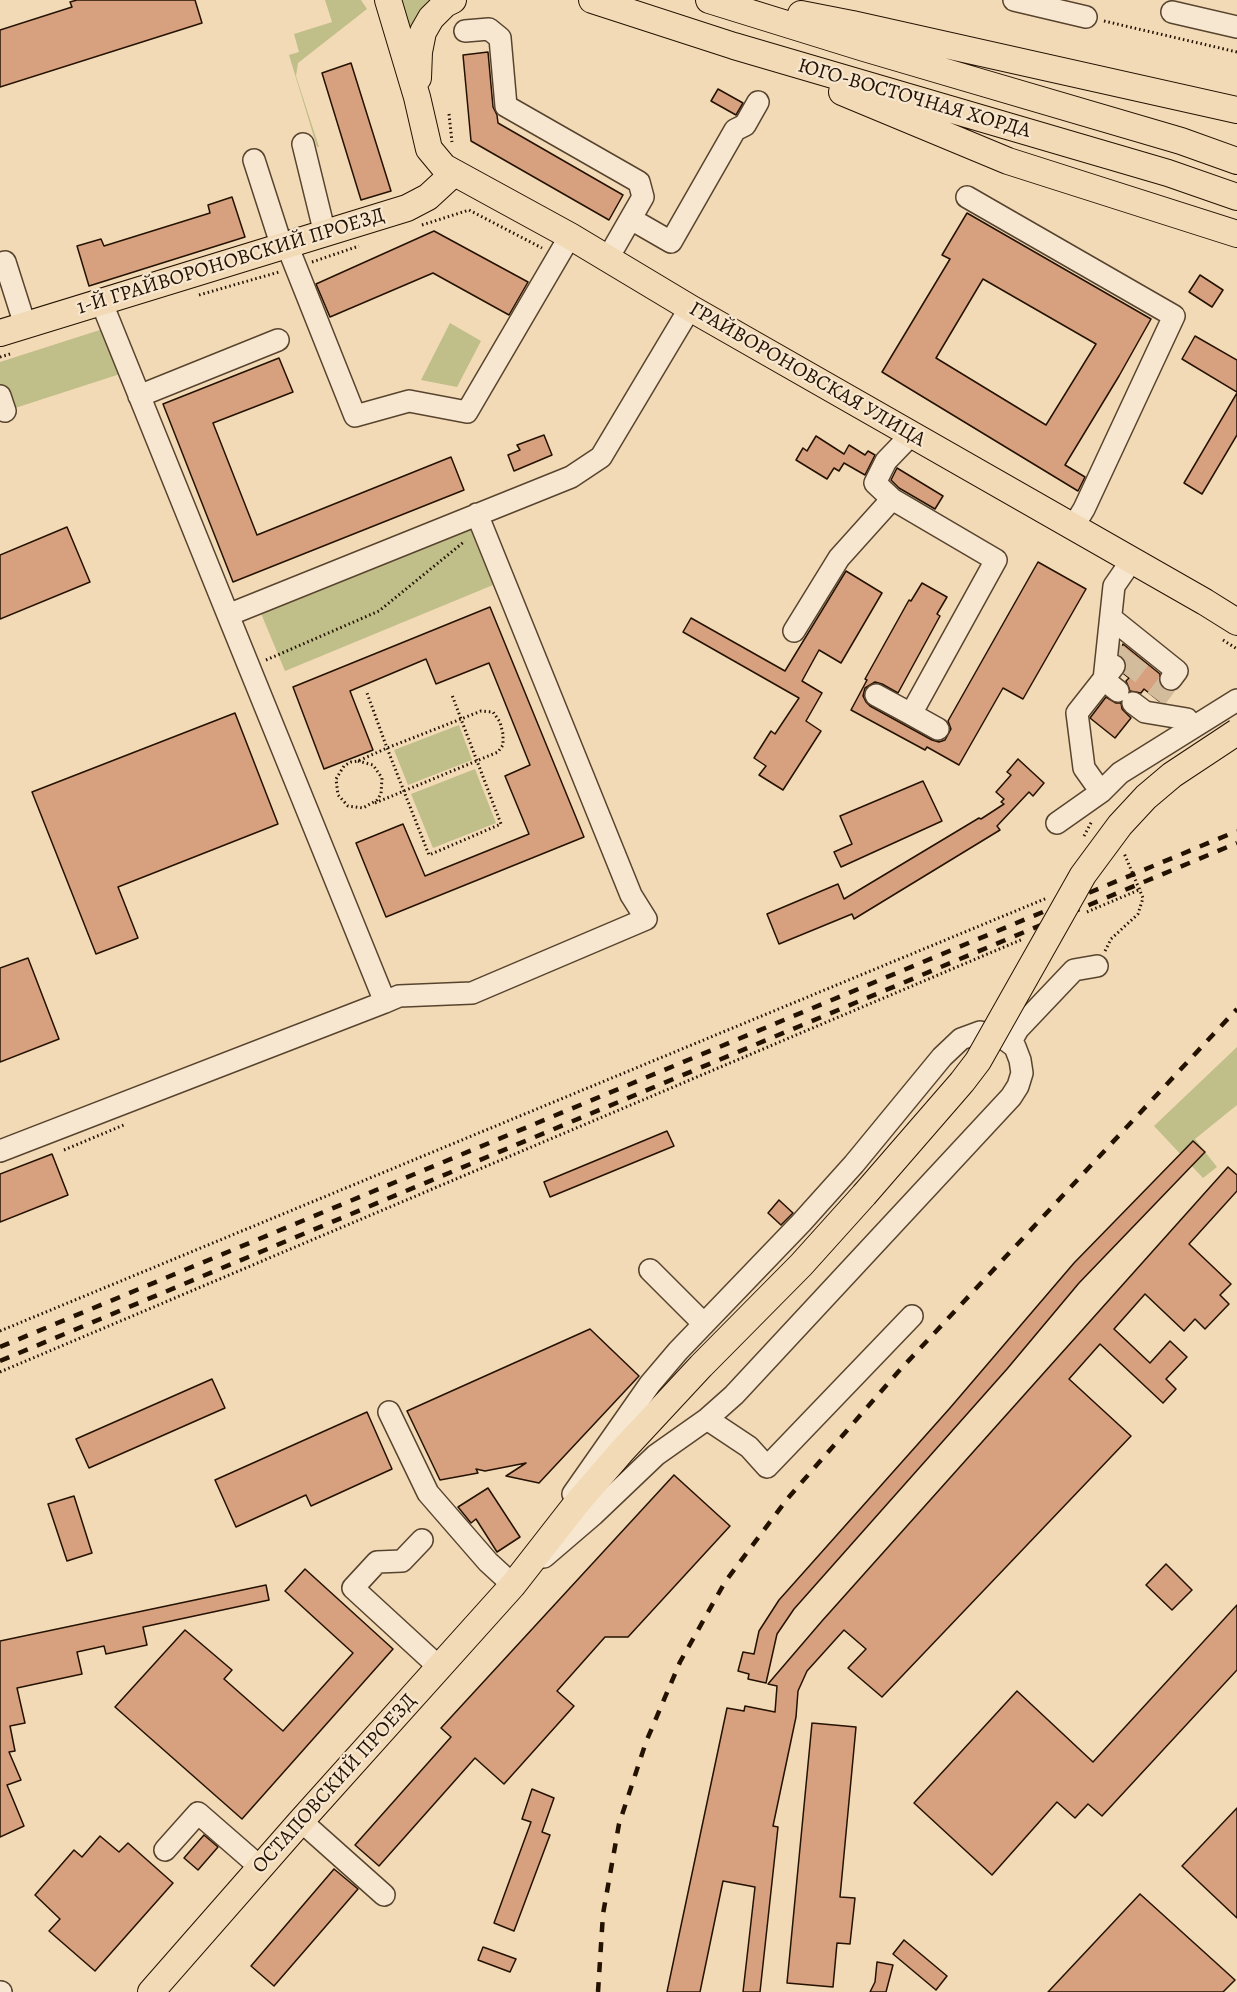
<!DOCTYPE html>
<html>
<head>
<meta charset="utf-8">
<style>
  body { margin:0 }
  canvas { display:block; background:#f2dab6 }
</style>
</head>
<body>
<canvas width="1237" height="1992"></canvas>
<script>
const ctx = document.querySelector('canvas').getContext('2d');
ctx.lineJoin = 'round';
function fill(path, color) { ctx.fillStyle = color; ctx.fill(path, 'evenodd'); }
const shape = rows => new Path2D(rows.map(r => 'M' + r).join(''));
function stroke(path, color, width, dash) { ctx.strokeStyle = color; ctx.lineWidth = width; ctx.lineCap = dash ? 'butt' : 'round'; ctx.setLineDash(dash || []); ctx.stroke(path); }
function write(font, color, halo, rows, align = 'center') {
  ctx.font = font + ' Alegreya,serif'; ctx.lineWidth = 4.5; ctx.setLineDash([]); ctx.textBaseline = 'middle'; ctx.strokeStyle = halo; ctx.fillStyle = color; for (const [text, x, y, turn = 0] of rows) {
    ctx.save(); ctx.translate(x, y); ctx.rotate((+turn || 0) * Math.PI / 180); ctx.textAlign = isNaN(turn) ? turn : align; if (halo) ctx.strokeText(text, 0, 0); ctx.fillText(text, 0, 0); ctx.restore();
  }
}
fill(shape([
  [325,0,361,0,367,9,298,63,296,76,319,147,317,147,289,55,299,52,294,34,332,22],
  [396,0,438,0,411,37],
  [450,323,481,341,457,387,421,380],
  [106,328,120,374,9,410,0,383,0,362],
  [469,525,493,585,285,671,260,611],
  [459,725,472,760,408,785,394,750],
  [475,769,496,823,433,848,411,794],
  [1237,1047,1237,1105,1195,1139,1217,1167,1203,1178,1154,1126]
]), '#c0be89');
const building = shape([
  [77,0,195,0,202,23,0,87,0,30,72,7,70,2,77,0],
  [488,52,493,107,497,115,498,123,623,195,609,220,471,141,463,55,488,52],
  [351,63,391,191,361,200,322,73,351,63],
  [718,89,743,103,736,115,711,101,718,89],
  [232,197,245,237,89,286,77,246,101,239,104,246,210,213,208,205,232,197],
  [967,213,1151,319,1119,376,1065,465,1085,477,1078,491,882,372,950,259,942,255,967,213],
  [983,279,1096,344,1046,425,936,358,983,279],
  [434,231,528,282,509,315,433,273,330,317,316,284,434,231],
  [1200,275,1223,290,1212,307,1189,292,1200,275],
  [1195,336,1237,360,1237,392,1182,359,1195,336],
  [279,358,293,392,213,423,257,535,451,457,464,490,233,582,163,404,279,358],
  [1237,393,1237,435,1202,494,1184,483,1237,393],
  [544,435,552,455,514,471,508,455,520,450,517,445,544,435],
  [816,436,844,454,849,445,865,455,868,451,875,455,865,475,844,463,839,471,834,468,827,479,796,460,803,448,807,451,816,436],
  [897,468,943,496,935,509,899,488,891,480,897,468],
  [67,527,90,582,0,619,0,555,67,527],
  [1038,562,1086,589,1023,699,1003,688,959,765,927,747,925,750,851,710,867,680,865,679,909,600,911,601,922,583,947,597,937,614,940,616,898,693,882,684,875,682,865,688,863,696,866,702,870,706,932,740,939,742,945,740,951,729,948,721,1038,562],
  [846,571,882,593,841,663,819,650,802,681,822,693,806,721,821,731,783,790,759,775,766,766,754,758,771,731,775,734,799,698,683,632,691,618,785,671,846,571],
  [490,607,584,837,386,917,356,843,403,824,425,876,529,834,505,776,530,765,489,663,436,684,426,659,350,691,373,750,324,769,293,687,490,607],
  [1123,644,1160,674,1160,685,1164,689,1172,691,1163,702,1159,701,1144,689,1141,693,1130,691,1126,681,1129,678,1124,674,1126,668,1126,662,1119,655,1123,644],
  [1106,697,1116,703,1121,703,1122,709,1131,718,1115,738,1090,718,1106,697],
  [235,713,278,824,118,887,138,938,96,954,32,792,235,713],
  [1018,759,1044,783,1033,796,1029,792,997,826,1000,830,854,919,852,914,779,944,767,914,838,884,844,899,979,818,981,819,1004,804,1001,802,1004,799,996,792,1011,775,1007,772,1018,759],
  [923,781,942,821,841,867,834,852,852,844,840,816,923,781],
  [28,958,59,1039,0,1062,0,968,28,958],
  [667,1131,674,1146,550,1197,544,1182,667,1131],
  [1193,1141,1205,1152,1079,1283,1007,1369,794,1609,777,1634,766,1683,748,1679,749,1674,738,1671,743,1652,754,1654,759,1631,779,1600,950,1408,1074,1263,1193,1141],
  [52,1154,68,1195,0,1222,0,1174,52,1154],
  [1228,1167,1237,1175,1237,1191,1189,1244,1231,1284,1220,1295,1229,1304,1205,1329,1195,1319,1184,1331,1145,1294,1114,1329,1150,1363,1170,1341,1187,1357,1166,1379,1176,1389,1163,1403,1100,1344,1069,1379,1131,1436,882,1697,848,1668,866,1649,844,1630,807,1671,798,1691,796,1717,773,1826,778,1827,760,1992,743,1992,755,1887,723,1881,700,1992,667,1992,727,1708,744,1711,745,1706,775,1712,777,1686,768,1684,822,1621,1228,1167],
  [779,1200,793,1213,781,1225,768,1213,779,1200],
  [590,1329,639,1376,539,1483,506,1476,526,1463,485,1471,476,1469,478,1473,440,1480,407,1411,590,1329],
  [212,1379,225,1408,89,1468,76,1439,212,1379],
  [367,1412,392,1469,311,1506,306,1495,236,1527,215,1480,367,1412],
  [674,1475,730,1526,628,1637,605,1637,557,1691,574,1706,504,1784,475,1758,379,1866,355,1845,451,1737,441,1728,674,1475],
  [488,1488,520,1537,497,1552,476,1519,471,1523,458,1507,488,1488],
  [74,1496,92,1553,67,1561,48,1504,74,1496],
  [1166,1564,1192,1590,1172,1610,1146,1585,1166,1564],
  [305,1569,393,1649,242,1819,115,1707,185,1630,232,1670,224,1679,283,1731,353,1653,285,1591,305,1569],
  [266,1585,269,1600,143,1627,147,1645,106,1654,104,1646,77,1652,82,1674,17,1688,25,1723,10,1726,15,1751,9,1752,21,1780,7,1785,24,1826,0,1837,0,1641,266,1585],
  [1237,1605,1237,1670,1102,1816,1088,1804,1075,1818,1057,1802,992,1875,914,1803,1017,1691,1093,1762,1237,1605],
  [812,1723,856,1727,840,1897,855,1898,850,1944,837,1943,833,1987,787,1983,812,1723],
  [532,1789,554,1798,542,1832,550,1835,514,1931,494,1923,531,1822,522,1819,532,1789],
  [1237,1808,1237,1918,1182,1866,1237,1808],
  [204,1835,218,1847,198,1870,184,1858,204,1835],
  [100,1836,119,1852,128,1843,173,1883,95,1971,49,1931,60,1919,35,1895,74,1850,82,1857,100,1836],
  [334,1869,358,1889,274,1986,251,1966,334,1869],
  [1140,1894,1235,1980,1223,1992,1048,1992,1140,1894],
  [904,1940,947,1976,936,1990,893,1954,904,1940],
  [483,1947,516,1959,510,1972,478,1960,483,1947],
  [877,1962,893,1965,886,1992,870,1992,875,1982,877,1962]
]);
fill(building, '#d7a07f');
stroke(building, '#241200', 1.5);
stroke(shape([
  [1114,666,1130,646],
  [1127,676,1142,656],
  [1156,699,1171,679]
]), '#d3bc9b', 21, [21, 10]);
const minor = shape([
  [1014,0,1086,17],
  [1172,12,1237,27],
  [465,31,489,29,500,38,506,106,639,182,643,197,608,258],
  [303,144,325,234],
  [254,160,282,247],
  [967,197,1174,316,1084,509,1073,527],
  [631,219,671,242,735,130,745,125,758,102],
  [287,245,355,416,409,401,467,412,570,236],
  [5,262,25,325],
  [101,301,228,615,571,477,601,457,690,308],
  [0,396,5,411],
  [139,396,278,340],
  [1111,618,1177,671,1171,679],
  [794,631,839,558,892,499],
  [1118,691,1104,680,1114,586,1132,560],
  [876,695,911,714,996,560,892,499,875,483,886,461,911,435],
  [1133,703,1145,712,1187,719,1192,727],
  [911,714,938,729],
  [1101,792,1084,768,1077,713,1114,666],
  [1057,823,1101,792,1120,773,1237,700],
  [385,1002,399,996,472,993,646,919,631,895,477,514],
  [1010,1043,1018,1029,1074,970,1097,966],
  [0,1151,385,1002,228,615],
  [650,1270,704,1324],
  [389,1412,428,1493,488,1562,513,1585],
  [707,1419,749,1447,767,1467,912,1316],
  [422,1540,402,1561,377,1562,353,1588,439,1667],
  [544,1557,593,1515,656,1455,707,1419,734,1395,1011,1097,1018,1086,1022,1073,1020,1060,1015,1047,999,1035,980,1032,961,1039,942,1057,854,1164,801,1223,678,1351,650,1384,573,1494],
  [301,1821,384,1895],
  [165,1850,198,1813,260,1867],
  [0,1992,1,1992]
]);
const major = shape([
  [388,0,417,97,429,149,444,167,570,236,690,308,1205,602,1237,622],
  [592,0,734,46,1168,173,1237,197],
  [709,0,864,48,1181,141,1237,161],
  [801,14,852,24,1237,110],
  [418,78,419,52,423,32,431,18,445,4,453,0],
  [842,92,1008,161,1237,234],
  [0,333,407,208,428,197,454,173],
  [151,1992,301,1821,513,1585,577,1503,621,1452,701,1366,801,1265,864,1195]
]);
stroke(minor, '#58442e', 24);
stroke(major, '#241200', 28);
stroke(shape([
  [1104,21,1237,52],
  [449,114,452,142],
  [422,225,469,210,542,248],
  [312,262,359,246],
  [199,295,279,272],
  [0,357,10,354],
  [1223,640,1237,649],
  [266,660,379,611,465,541],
  [358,761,373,765,382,778,381,794,377,800,363,808,348,806,338,795,336,779,344,766,351,762,358,761,387,748,461,719,501,824,429,855,387,748,367,693],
  [375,803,498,752,503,745,503,734,500,722,493,712,481,711,461,719,452,695],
  [1084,836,1092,821],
  [1087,912,1141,889],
  [1105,951,1111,939,1138,914,1143,898,1124,853],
  [64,1150,126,1124],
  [0,1331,1047,898],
  [0,1372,1023,939]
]), '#241200', 3, [1.5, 3]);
stroke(minor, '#f7e7d0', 21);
stroke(major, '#f2dab6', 26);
stroke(shape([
  [0,1347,1237,831],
  [0,1361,1237,843],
  [598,1992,603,1914,619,1824,646,1742,680,1662,725,1582,788,1498,898,1372,1237,1009]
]), '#241200', 4.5, [10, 10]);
const majorBridge = shape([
  [864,1195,962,1082,978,1061,1083,875,1120,825,1146,797,1172,775,1237,732]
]);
stroke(majorBridge, '#241200', 28, []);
stroke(majorBridge, '#f2dab6', 26);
write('21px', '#241200', '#f7e7d0', [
  ["ЮГО-ВОСТОЧНАЯ ХОРДА",914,99,16],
  ["1-Й ГРАЙВОРОНОВСКИЙ ПРОЕЗД",231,262,-17],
  ["ГРАЙВОРОНОВСКАЯ УЛИЦА",807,375,30],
  ["ОСТАПОВСКИЙ ПРОЕЗД",335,1784,-48]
]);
</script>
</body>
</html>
